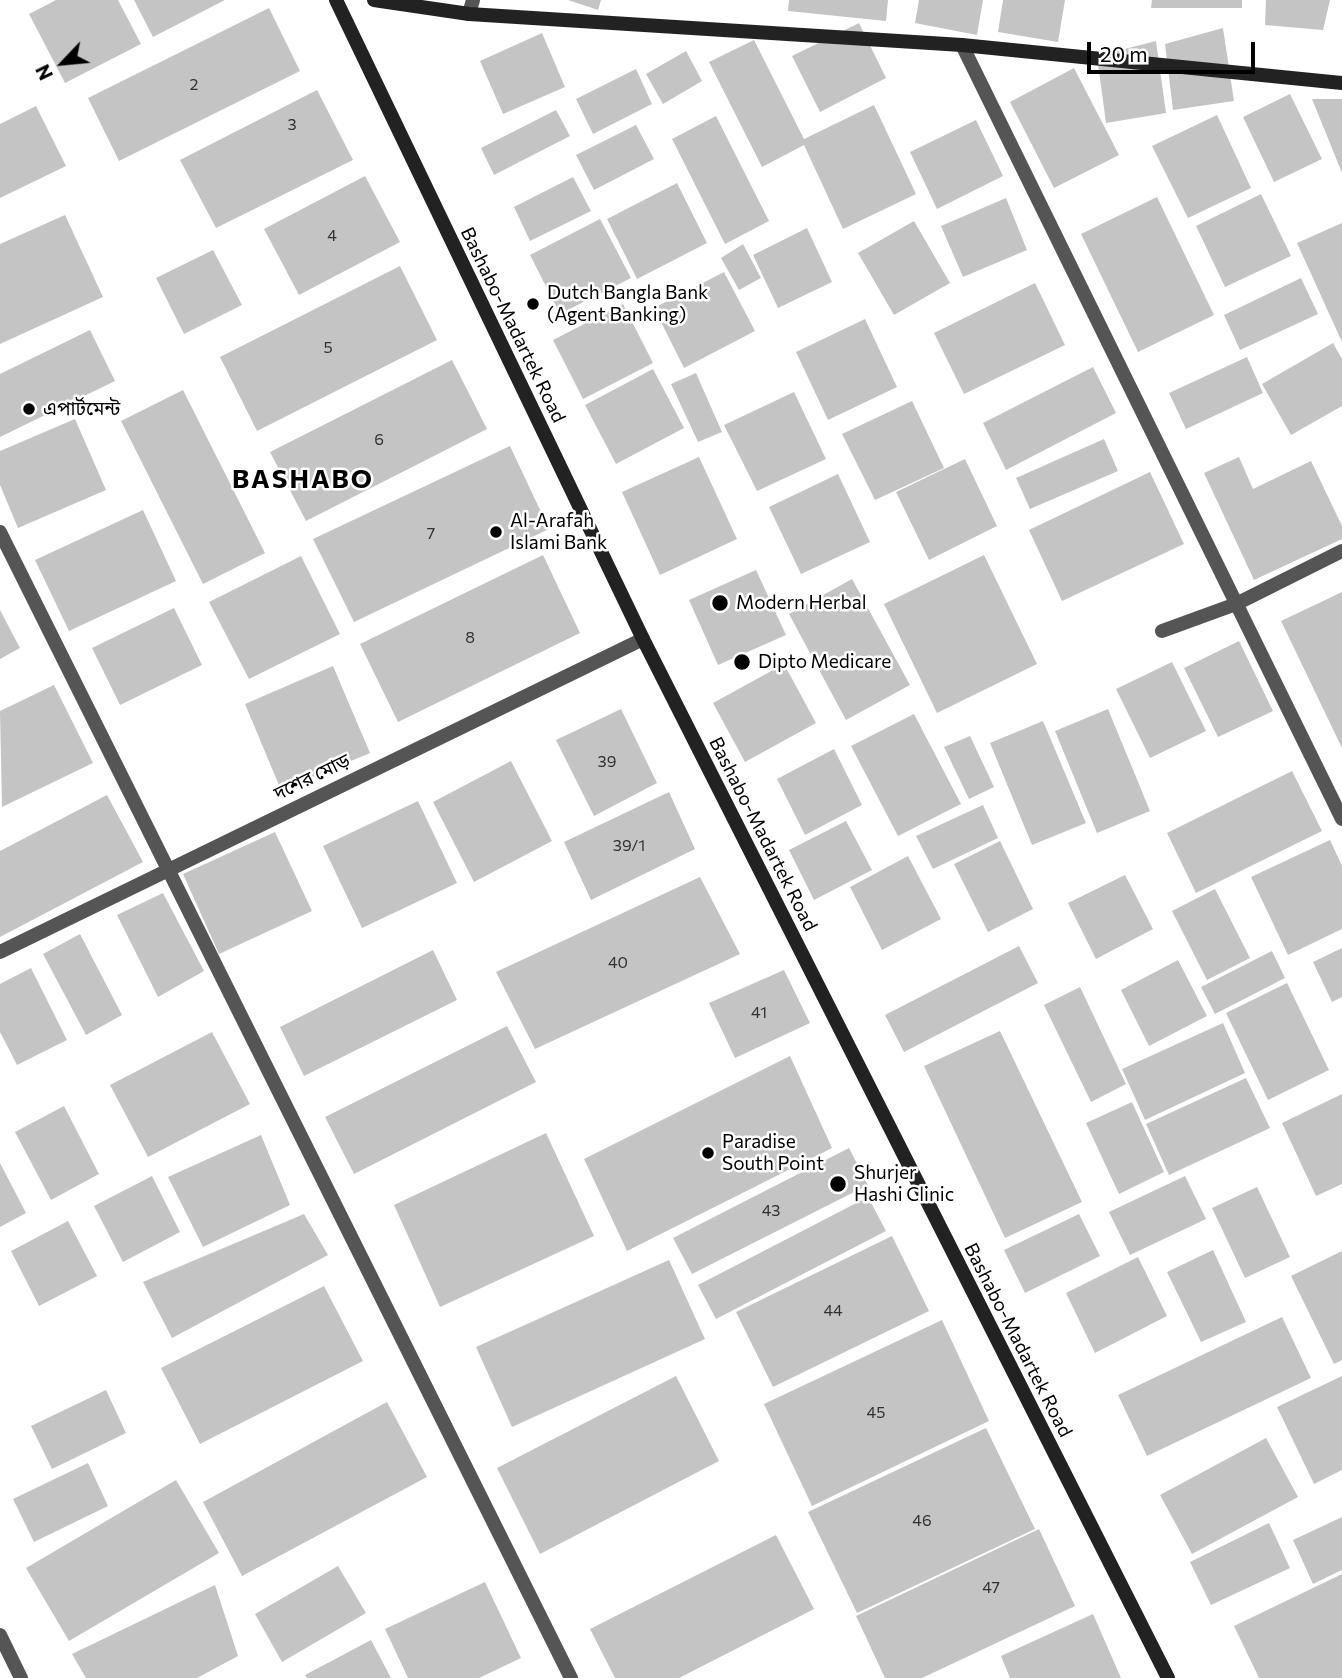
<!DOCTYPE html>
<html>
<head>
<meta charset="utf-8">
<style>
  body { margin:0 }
  #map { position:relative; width:1342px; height:1678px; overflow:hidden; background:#fff; font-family:Commissioner,sans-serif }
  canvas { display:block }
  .north { position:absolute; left:28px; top:28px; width:70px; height:70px; -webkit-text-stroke:5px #fff; paint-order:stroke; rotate:244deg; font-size:19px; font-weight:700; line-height:28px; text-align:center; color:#000 }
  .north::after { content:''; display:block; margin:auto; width:24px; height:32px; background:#000; clip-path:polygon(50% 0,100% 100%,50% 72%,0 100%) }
  .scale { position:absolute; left:1087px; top:42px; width:168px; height:32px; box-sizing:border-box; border:4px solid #000; border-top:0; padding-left:9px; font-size:21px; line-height:24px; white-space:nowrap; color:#000; -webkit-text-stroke:5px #fff; paint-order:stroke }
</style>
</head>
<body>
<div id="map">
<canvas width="1342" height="1678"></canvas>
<div class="north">N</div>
<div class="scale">20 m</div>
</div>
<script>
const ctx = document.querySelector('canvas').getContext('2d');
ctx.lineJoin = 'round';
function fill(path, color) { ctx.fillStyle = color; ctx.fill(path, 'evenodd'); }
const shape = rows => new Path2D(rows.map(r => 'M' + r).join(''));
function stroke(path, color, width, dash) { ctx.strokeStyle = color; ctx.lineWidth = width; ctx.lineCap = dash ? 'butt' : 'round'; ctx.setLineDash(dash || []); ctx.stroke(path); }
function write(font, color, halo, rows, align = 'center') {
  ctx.font = font + ' Commissioner,"Noto Sans Bengali",sans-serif'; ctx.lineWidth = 5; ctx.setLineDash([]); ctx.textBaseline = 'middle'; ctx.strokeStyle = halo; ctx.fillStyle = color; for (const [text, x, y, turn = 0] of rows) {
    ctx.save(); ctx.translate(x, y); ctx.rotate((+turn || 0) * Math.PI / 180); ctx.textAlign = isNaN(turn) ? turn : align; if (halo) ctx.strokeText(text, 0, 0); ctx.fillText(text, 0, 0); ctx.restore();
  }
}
fill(shape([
  [56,0,118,0,141,44,65,83,29,14],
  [134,0,225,0,153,37],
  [568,0,601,0,598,10],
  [789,0,888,0,886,21,788,11],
  [919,0,983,0,977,35,915,23],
  [1003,0,1065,0,1058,42,998,32],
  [1152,0,1242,0,1242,8,1151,8],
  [1266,0,1330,0,1323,30,1265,25],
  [269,8,300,71,119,161,88,98],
  [859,23,886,78,820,112,792,56],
  [1223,28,1234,101,1173,110,1165,44],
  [542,33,565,87,503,114,480,61],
  [754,40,804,139,874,105,916,194,843,229,804,145,762,167,709,62],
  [1156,41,1166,113,1106,123,1097,56],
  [686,51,702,81,663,104,646,74],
  [1074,68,1119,155,1054,188,1010,102],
  [636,69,652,104,593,134,576,99],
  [317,90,353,160,216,228,180,160],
  [1290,94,1322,159,1274,182,1243,117],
  [1312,99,1342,99,1342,173],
  [36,106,66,166,0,198,0,124],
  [556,110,570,136,494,175,481,148],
  [1217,115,1251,188,1188,218,1152,146],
  [716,116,769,221,725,244,672,139],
  [976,120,1003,176,937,209,910,152],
  [636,125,654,159,594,190,576,155],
  [365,176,400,242,299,295,264,229],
  [573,177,591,211,530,241,514,207],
  [677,183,707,243,637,279,607,219],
  [1261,194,1291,256,1225,287,1196,226],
  [1157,197,1214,315,1138,352,1081,234],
  [1006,198,1027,250,963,277,941,226],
  [65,215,103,297,0,344,0,244],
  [600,219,631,278,560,314,530,255],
  [914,221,950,283,894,315,858,253],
  [1342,223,1342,342,1297,243],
  [807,228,832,282,778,308,753,255],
  [743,244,761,278,739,290,721,258],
  [213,250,242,305,184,334,156,278],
  [400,266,437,340,257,431,220,357],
  [724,272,755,331,684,368,654,308],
  [1301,278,1318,314,1240,350,1224,315],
  [1035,283,1065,345,964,394,934,333],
  [623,304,653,363,583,399,553,340],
  [865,319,897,387,828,420,796,352],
  [90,330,115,381,0,437,0,374],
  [1333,343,1342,359,1342,406,1291,435,1262,384],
  [1247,357,1263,393,1186,429,1169,393],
  [452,360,487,429,306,521,270,452],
  [1093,367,1116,413,1006,470,983,423],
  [653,369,684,428,616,464,585,405],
  [696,373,722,432,698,442,671,384],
  [183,390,265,553,203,584,121,421],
  [794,392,826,459,757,491,724,425],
  [912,401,944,468,875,500,842,434],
  [75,419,106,490,18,528,0,485,0,451],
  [1104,439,1118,471,1030,509,1016,478],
  [510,446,549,529,354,622,313,539],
  [699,457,737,539,660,575,622,492],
  [1239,457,1253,489,1311,461,1342,526,1342,539,1254,580,1204,473],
  [965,459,997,526,929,560,896,492],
  [1150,472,1184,544,1062,601,1029,530],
  [838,474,870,542,801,574,769,507],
  [143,510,176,581,69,631,35,560],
  [543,555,580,633,398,722,360,644],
  [984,555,1037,664,937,713,884,604],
  [301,556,340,634,249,679,209,602],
  [756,570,786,635,718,665,689,600],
  [852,579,910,685,846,720,789,614],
  [1342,592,1342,748,1281,621],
  [174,608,202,665,120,705,92,648],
  [0,610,20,648,0,659],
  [1239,641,1273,711,1218,737,1184,668],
  [1172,662,1206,731,1150,758,1116,689],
  [784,664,816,723,745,762,713,703],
  [333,666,370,753,281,790,245,704],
  [54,685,93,763,2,807,0,711],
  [621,709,657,783,594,816,556,740],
  [1108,709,1150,811,1097,833,1055,731],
  [914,714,961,804,898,836,851,746],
  [1043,721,1086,823,1032,845,990,743],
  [970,736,994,787,969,799,944,747],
  [834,749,862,805,805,835,777,779],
  [511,761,552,841,474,882,433,802],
  [1292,771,1322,831,1196,893,1167,833],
  [669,792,695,849,591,900,564,842],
  [107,795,143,862,0,937,0,851],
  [418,801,457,883,362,928,323,846],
  [983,805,998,838,933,869,916,836],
  [846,821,872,870,814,900,789,850],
  [275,832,312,911,219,954,183,874],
  [1330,840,1342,866,1342,929,1288,955,1251,877],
  [1000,841,1033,909,988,932,954,864],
  [908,856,941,919,882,950,850,887],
  [1125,875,1153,929,1096,959,1068,903],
  [700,877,740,954,535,1049,496,972],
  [1215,889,1250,958,1207,980,1172,911],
  [163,893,204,971,158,997,117,915],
  [80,934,122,1015,86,1035,43,954],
  [1019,946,1038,983,904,1052,885,1015],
  [1342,948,1342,997,1332,1002,1313,962],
  [433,950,457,1000,304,1076,280,1027],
  [1272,951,1285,978,1215,1014,1201,987],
  [1178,960,1207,1016,1149,1046,1121,990],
  [31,968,67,1040,17,1065,0,1032,0,984],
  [784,970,810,1023,735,1058,709,1003],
  [1287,983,1329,1070,1268,1100,1226,1013],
  [1080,987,1126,1084,1091,1102,1044,1005],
  [1223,1023,1245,1073,1145,1120,1122,1069],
  [507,1026,536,1082,354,1174,325,1117],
  [1000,1031,1082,1202,1005,1238,924,1066],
  [212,1032,250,1104,148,1157,110,1085],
  [790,1056,832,1148,627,1251,584,1159],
  [1246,1078,1270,1128,1169,1175,1146,1124],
  [1342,1094,1342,1184,1316,1196,1282,1123],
  [1132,1102,1164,1172,1119,1194,1086,1123],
  [64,1106,99,1174,51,1200,15,1132],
  [546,1133,594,1236,440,1307,394,1205],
  [261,1135,290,1205,203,1247,168,1177],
  [849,1148,868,1185,692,1274,673,1238],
  [0,1163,26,1213,0,1227],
  [152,1176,180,1232,123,1262,94,1206],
  [1185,1176,1206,1219,1130,1255,1109,1212],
  [1257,1187,1290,1257,1245,1278,1212,1208],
  [868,1197,886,1231,716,1319,698,1285],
  [304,1214,328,1255,172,1338,143,1282],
  [1079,1214,1100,1256,1025,1293,1004,1250],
  [68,1221,97,1276,39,1306,11,1251],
  [892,1236,929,1311,773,1387,736,1312],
  [1213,1250,1246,1322,1201,1342,1167,1272],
  [1342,1251,1342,1360,1334,1364,1291,1276],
  [1138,1257,1167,1316,1095,1353,1066,1293],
  [669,1260,705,1339,512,1427,476,1347],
  [324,1286,363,1361,200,1444,161,1368],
  [1282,1317,1311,1378,1147,1456,1118,1395],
  [942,1320,989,1421,812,1506,764,1404],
  [676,1376,719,1461,540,1554,497,1468],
  [1342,1376,1342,1470,1314,1484,1277,1407],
  [106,1390,126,1433,52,1469,31,1426],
  [387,1402,427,1477,242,1576,203,1502],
  [986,1428,1035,1529,857,1613,808,1512],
  [1266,1438,1298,1497,1192,1554,1160,1495],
  [88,1463,108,1506,34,1542,13,1499],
  [176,1480,219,1553,69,1641,26,1568],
  [1342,1517,1342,1570,1313,1584,1293,1540],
  [1269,1523,1290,1568,1211,1605,1190,1562],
  [1039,1529,1075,1606,922,1678,885,1678,856,1616],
  [776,1535,814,1609,679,1678,615,1678,590,1629],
  [338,1566,366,1613,282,1662,255,1614],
  [1342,1574,1342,1678,1259,1678,1234,1626],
  [485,1582,521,1658,479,1678,408,1678,385,1629],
  [215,1585,238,1656,197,1678,86,1678,72,1654],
  [1093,1614,1121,1678,1010,1678,1001,1656],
  [371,1640,391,1678,307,1678,305,1675]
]), '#c4c4c4');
stroke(shape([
  [469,14,473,0],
  [962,45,1342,819],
  [0,532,571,1678],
  [1162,631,1236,604,1342,551],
  [0,952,643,639],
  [0,1635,21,1678]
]), '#555', 14);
stroke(shape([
  [336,0,643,639,1168,1678],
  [374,0,469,14,962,45,1342,83]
]), '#222', 14);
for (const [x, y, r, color] of [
  [533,304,7,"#000"],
  [29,409,7,"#000"],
  [496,532,7,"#000"],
  [720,603,9,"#000"],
  [742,662,9,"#000"],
  [708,1153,7,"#000"],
  [838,1184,9,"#000"]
]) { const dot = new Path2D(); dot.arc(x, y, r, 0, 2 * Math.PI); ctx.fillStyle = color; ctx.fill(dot); stroke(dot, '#fff', 2.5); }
write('16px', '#313131', null, [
  ["2",194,85],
  ["3",292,125],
  ["4",332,236],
  ["5",328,348],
  ["6",379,440],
  ["7",431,534],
  ["8",470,638],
  ["39",607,762],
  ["39/1",629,846],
  ["40",618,963],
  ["41",759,1013],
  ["43",771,1211],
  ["44",833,1311],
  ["45",876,1413],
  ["46",922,1521],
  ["47",991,1588]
]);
write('19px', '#000', '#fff', [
  ["Dutch Bangla Bank",547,293],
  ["(Agent Banking)",547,315],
  ["এপার্টমেন্ট",43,409],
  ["Al-Arafah",510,521],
  ["Islami Bank",510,543],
  ["Modern Herbal",736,603],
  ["Dipto Medicare",758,662],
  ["Paradise",722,1142],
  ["South Point",722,1164],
  ["Shurjer",854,1173],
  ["Hashi Clinic",854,1195]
], 'left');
write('19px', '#000', '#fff', [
  ["Bashabo-Madartek Road",513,325,64],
  ["দশের মোড়",312,777,-26],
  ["Bashabo-Madartek Road",763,834,63],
  ["Bashabo-Madartek Road",1018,1340,63]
]);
ctx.letterSpacing = '2px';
write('bold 26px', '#000', '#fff', [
  ["BASHABO",303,479]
]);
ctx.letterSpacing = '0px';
</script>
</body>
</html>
